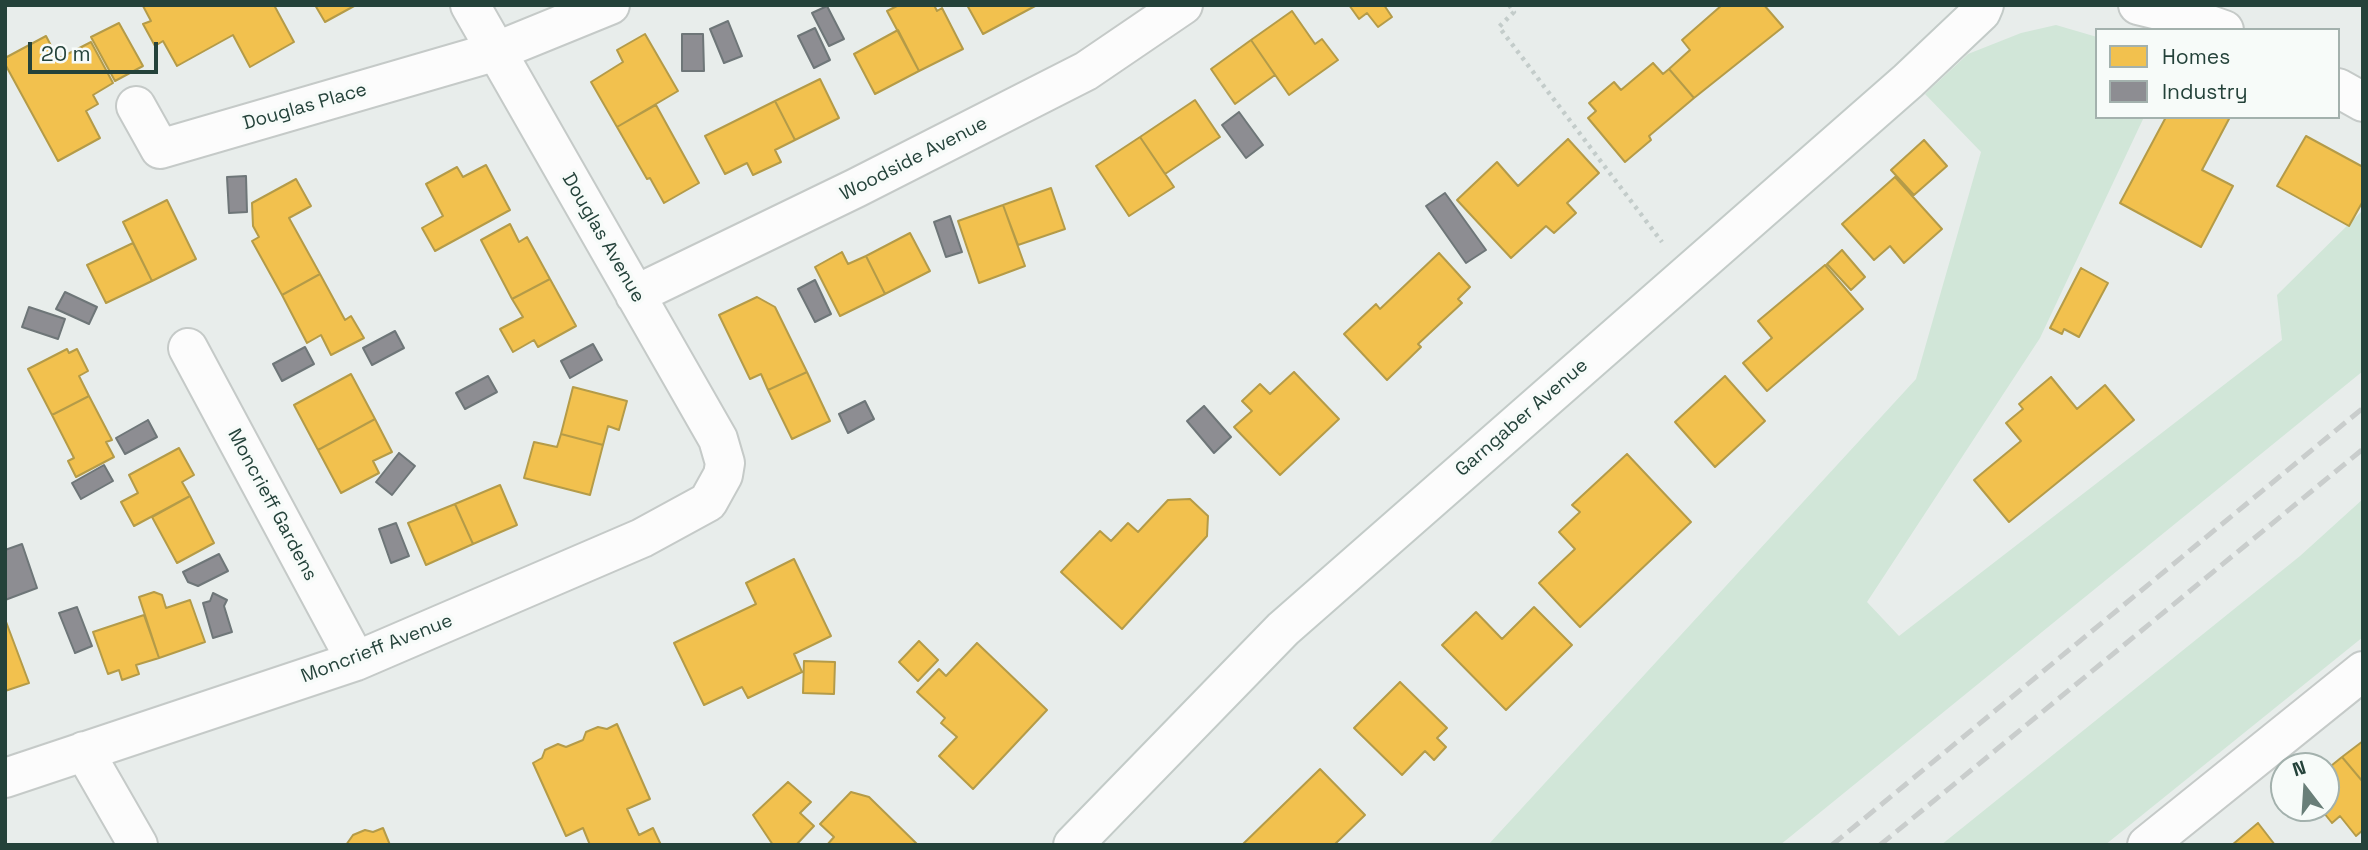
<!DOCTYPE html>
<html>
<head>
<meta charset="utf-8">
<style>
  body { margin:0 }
  #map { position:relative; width:2368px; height:850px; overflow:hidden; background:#e8edeb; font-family:"Space Grotesk",sans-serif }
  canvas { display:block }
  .frame { position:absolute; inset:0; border:7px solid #24423a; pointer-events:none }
  .legend { position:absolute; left:2095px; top:28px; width:245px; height:91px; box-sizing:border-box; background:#f7fbf9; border:2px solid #a3b1ad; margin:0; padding:9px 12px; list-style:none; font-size:21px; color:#24423a }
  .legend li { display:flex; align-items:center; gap:14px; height:35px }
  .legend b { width:35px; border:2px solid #a3b1ad }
  .north { position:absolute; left:2270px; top:752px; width:70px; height:70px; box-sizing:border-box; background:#f7fbf9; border:2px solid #a3b1ad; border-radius:50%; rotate:343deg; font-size:19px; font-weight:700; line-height:28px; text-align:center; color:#24423a }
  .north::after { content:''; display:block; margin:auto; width:24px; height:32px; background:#697e78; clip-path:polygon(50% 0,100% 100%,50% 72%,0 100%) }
  .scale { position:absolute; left:28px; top:42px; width:130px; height:32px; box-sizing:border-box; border:4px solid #24423a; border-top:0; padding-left:9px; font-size:21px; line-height:24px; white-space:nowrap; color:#24423a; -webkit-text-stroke:5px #f7fbf9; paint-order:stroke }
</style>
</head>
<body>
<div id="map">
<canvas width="2368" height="850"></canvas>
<div class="frame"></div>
<ul class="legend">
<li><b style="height:19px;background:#f2c14e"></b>Homes</li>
<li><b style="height:19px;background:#8d8d92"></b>Industry</li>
</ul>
<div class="north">N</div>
<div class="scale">20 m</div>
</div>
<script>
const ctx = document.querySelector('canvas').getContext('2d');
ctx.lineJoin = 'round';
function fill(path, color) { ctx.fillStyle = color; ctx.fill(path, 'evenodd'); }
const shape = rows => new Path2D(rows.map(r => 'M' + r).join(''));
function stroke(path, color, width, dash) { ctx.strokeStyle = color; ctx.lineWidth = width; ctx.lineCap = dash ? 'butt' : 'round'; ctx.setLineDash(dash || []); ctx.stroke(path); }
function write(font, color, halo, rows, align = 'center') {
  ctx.font = font + ' "Space Grotesk",sans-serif'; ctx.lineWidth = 7; ctx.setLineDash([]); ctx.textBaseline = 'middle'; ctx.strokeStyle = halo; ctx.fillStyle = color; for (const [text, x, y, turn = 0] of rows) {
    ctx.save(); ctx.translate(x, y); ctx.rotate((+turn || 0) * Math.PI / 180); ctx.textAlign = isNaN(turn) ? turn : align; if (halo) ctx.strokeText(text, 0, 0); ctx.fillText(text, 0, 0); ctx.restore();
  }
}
fill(shape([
  [2056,25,2097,37,2097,117,2144,117,2040,338,1867,602,1899,636,2282,340,2277,295,2363,210,2363,371,1780,845,1488,845,1916,379,1981,152,1925,94,1968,54,2021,33],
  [2363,499,2363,637,2105,845,1941,845,2300,556]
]), '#d1e6d8');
const homes = shape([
  [145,5,274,5,294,42,250,67,233,35,177,66,163,41,155,46,143,24,151,21,143,6,145,5],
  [315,5,356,5,325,22,315,5],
  [899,5,934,5,937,11,942,8,963,49,919,71,887,11,899,5],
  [967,5,1037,5,983,34,967,5],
  [1349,5,1384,5,1392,17,1378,27,1367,13,1359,19,1349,5],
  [1722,5,1764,5,1783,27,1694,98,1669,69,1690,50,1682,40,1722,5],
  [1292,11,1315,44,1322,39,1338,60,1289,95,1251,40,1292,11],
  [119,23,143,66,115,81,91,37,119,23],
  [898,30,919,71,875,94,854,54,898,30],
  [645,34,678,91,617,127,591,82,623,62,617,50,645,34],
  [46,36,58,59,91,42,113,83,93,95,98,104,86,111,100,138,58,161,5,64,5,58,46,36],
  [1251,40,1275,75,1235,104,1211,69,1251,40],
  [1653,63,1663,74,1669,69,1694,98,1649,136,1651,140,1625,162,1588,118,1596,111,1589,103,1614,82,1621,90,1653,63],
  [820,79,839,118,795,140,775,101,820,79],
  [1195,100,1220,137,1165,174,1140,137,1195,100],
  [775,101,795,140,775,150,781,162,753,175,747,163,725,174,705,136,775,101],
  [656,105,699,183,664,203,650,178,647,179,617,127,656,105],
  [2166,117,2230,117,2202,170,2233,186,2201,247,2120,203,2166,117],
  [2306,136,2363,167,2363,201,2349,226,2277,186,2306,136],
  [1140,137,1174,187,1129,216,1096,166,1140,137],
  [1568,139,1599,173,1567,203,1576,213,1554,233,1546,226,1511,258,1457,200,1497,162,1518,186,1568,139],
  [1924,140,1947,166,1914,195,1891,170,1924,140],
  [486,165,510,210,435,251,422,228,443,216,426,184,457,167,463,177,486,165],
  [1895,177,1942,229,1904,263,1890,246,1874,260,1842,224,1895,177],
  [296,179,311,206,289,218,320,274,282,295,252,241,259,237,253,226,252,203,296,179],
  [1051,188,1065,229,1018,245,1003,205,1051,188],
  [167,200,196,259,152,281,123,222,167,200],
  [1003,205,1025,266,979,283,958,221,1003,205],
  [510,224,519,242,527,237,550,279,512,299,481,240,510,224],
  [910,233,930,271,885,294,866,256,910,233],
  [133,243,152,281,106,303,87,265,133,243],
  [1842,250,1865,277,1851,290,1827,264,1842,250],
  [842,252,848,264,866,256,885,294,840,316,815,267,842,252],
  [1439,253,1470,287,1458,299,1462,303,1418,344,1421,347,1387,380,1344,334,1376,304,1380,309,1439,253],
  [1825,265,1863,309,1767,391,1743,363,1772,338,1758,321,1825,265],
  [2081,268,2108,283,2079,337,2064,329,2062,334,2050,328,2081,268],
  [320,274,345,320,351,316,364,338,331,355,321,335,307,343,282,295,320,274],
  [550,279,576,326,538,347,534,340,513,352,500,329,523,317,512,299,550,279],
  [757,297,775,307,807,372,768,390,761,374,750,379,719,315,757,297],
  [67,349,69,353,77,349,88,371,79,376,89,396,52,415,28,369,67,349],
  [807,372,830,421,792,439,768,390,807,372],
  [1294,372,1339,419,1280,475,1234,427,1252,411,1242,401,1260,384,1270,394,1294,372],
  [351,374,375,419,318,450,294,405,351,374],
  [1725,376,1765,421,1715,467,1675,422,1725,376],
  [2051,377,2077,409,2105,385,2134,420,2009,522,1974,480,2021,441,2006,423,2023,409,2019,404,2051,377],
  [573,387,627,401,619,430,608,426,603,445,561,434,573,387],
  [89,396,112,440,106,442,114,457,76,477,68,461,74,458,52,415,89,396],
  [375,419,392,452,373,461,379,473,341,493,318,450,375,419],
  [561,434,603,445,590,495,524,478,534,442,557,447,561,434],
  [179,448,194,475,182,482,190,496,134,526,121,502,138,493,129,475,179,448],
  [1627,454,1691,522,1580,627,1539,583,1575,549,1559,532,1580,512,1572,505,1627,454],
  [500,485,517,525,473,544,455,504,500,485],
  [190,496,214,543,177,563,152,517,190,496],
  [1190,499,1208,516,1207,536,1122,629,1061,572,1100,531,1111,541,1128,523,1138,532,1168,500,1190,499],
  [455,504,473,544,426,565,408,523,455,504],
  [794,559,831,636,794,654,802,672,748,698,742,687,704,705,674,643,756,604,746,583,794,559],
  [154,592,162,595,166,608,190,600,205,642,159,658,139,597,154,592],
  [1534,607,1572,645,1506,710,1442,645,1476,612,1502,639,1534,607],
  [144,615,159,658,136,665,139,674,122,680,119,670,108,674,93,632,144,615],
  [5,619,29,683,5,691,5,619],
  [919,641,938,660,918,681,899,662,919,641],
  [977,643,1047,710,973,789,939,756,957,737,941,723,945,718,917,692,939,669,946,676,977,643],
  [804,661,835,662,834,694,803,693,804,661],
  [1400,682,1447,728,1437,738,1446,747,1434,760,1425,751,1402,775,1354,728,1400,682],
  [617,724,650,799,627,809,639,835,653,828,661,845,590,845,583,828,566,836,533,763,542,758,545,750,558,744,566,747,583,740,586,732,598,727,607,729,617,724],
  [2363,741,2363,782,2342,757,2363,741],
  [2342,757,2363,782,2363,830,2356,836,2340,816,2332,823,2320,808,2326,808,2326,770,2342,757],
  [1320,769,1365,815,1334,845,1242,845,1320,769],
  [788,782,811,802,800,813,814,826,796,845,773,845,753,815,788,782],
  [851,792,869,797,918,845,827,845,834,837,820,824,851,792],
  [2258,823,2275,845,2232,845,2258,823],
  [383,828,390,845,346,845,353,835,365,830,373,832,383,828]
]);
fill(homes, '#f2c14e');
stroke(homes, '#b49b48', 2);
const industry = shape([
  [827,6,844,39,829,46,812,13,827,6],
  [728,21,742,56,724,63,710,29,728,21],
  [815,28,830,60,814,68,798,36,815,28],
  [682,34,703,34,704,71,682,71,682,34],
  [1239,112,1263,145,1246,158,1222,125,1239,112],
  [246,176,247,212,229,213,227,177,246,176],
  [1445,193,1486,250,1466,263,1426,206,1445,193],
  [950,216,962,252,946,257,934,222,950,216],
  [815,280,831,314,815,322,798,289,815,280],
  [65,292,97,307,89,324,56,309,65,292],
  [29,307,65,319,58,339,22,327,29,307],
  [395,331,404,348,372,365,363,348,395,331],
  [593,344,602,360,570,378,561,361,593,344],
  [305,347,314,364,282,381,273,364,305,347],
  [488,376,497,392,465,409,456,393,488,376],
  [865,401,874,419,848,433,839,414,865,401],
  [1204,406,1231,437,1214,453,1187,421,1204,406],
  [148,420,157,437,125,454,116,438,148,420],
  [399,453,415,466,392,495,376,482,399,453],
  [104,465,113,481,81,499,72,483,104,465],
  [396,523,409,556,391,563,379,529,396,523],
  [22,544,37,588,5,600,5,550,22,544],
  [219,554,228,571,198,586,188,582,183,572,219,554],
  [213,593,227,600,224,606,232,632,213,638,203,603,210,601,213,593],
  [77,607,92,646,75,653,59,613,77,607]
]);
fill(industry, '#8d8d92');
stroke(industry, '#6e7678', 2);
const street = shape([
  [2138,5,2187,17,2224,30],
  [2338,88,2363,102],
  [136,106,160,149,497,51,610,5],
  [635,295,856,188,1086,71,1183,5],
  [188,348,356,661],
  [84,751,138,845],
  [5,778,356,661,642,538,708,502,723,475,725,463,718,439,470,5],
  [2147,845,2363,671]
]);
const secondary = shape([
  [1073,845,1283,629,1908,81,1981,12,1984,5]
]);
stroke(street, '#c5cac8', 42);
stroke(secondary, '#c3cbc8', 42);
stroke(shape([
  [1509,5,1514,12,1499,27,1662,242]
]), '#c3ccca', 4.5, [3.5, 5]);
stroke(street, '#fcfcfc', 38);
stroke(secondary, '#fcfcfc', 38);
stroke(shape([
  [1832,845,2363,408],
  [1880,845,2363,449]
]), '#c9cdcc', 5, [14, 7]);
write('19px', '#24423a', '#f7fbf9', [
  ["Douglas Place",305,107,-16],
  ["Woodside Avenue",914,159,-27],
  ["Douglas Avenue",603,238,60],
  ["Garngaber Avenue",1522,418,-41],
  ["Moncrieff Gardens",272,505,62],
  ["Moncrieff Avenue",377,649,-21]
]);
</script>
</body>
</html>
